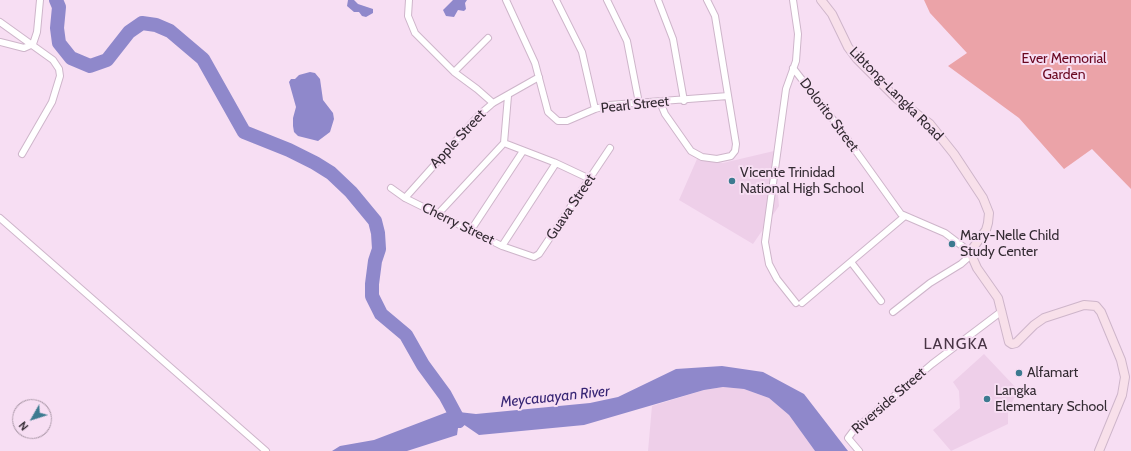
<!DOCTYPE html>
<html>
<head>
<meta charset="utf-8">
<style>
  body { margin:0 }
  #map { position:relative; width:1131px; height:451px; overflow:hidden; background:#f7def3; font-family:Cabin,sans-serif }
  canvas { display:block }
  .north { position:absolute; left:12px; top:399px; width:40px; height:40px; box-sizing:border-box; background:#f7def3; border:1px solid #a996a6; border-radius:50%; rotate:231deg; font-size:11px; font-weight:700; line-height:16px; text-align:center; color:#342b33 }
  .north::after { content:''; display:block; margin:auto; width:14px; height:18px; background:#3c7a90; clip-path:polygon(50% 0,100% 100%,50% 72%,0 100%) }
</style>
</head>
<body>
<div id="map">
<canvas width="1131" height="451"></canvas>
<div class="north">N</div>
</div>
<script>
const ctx = document.querySelector('canvas').getContext('2d');
ctx.lineJoin = 'round';
function fill(path, color) { ctx.fillStyle = color; ctx.fill(path, 'evenodd'); }
const shape = rows => new Path2D(rows.map(r => 'M' + r).join(''));
function stroke(path, color, width, dash) { ctx.strokeStyle = color; ctx.lineWidth = width; ctx.lineCap = dash ? 'butt' : 'round'; ctx.setLineDash(dash || []); ctx.stroke(path); }
function write(font, color, halo, rows, align = 'center') {
  ctx.font = font + ' Cabin,sans-serif'; ctx.lineWidth = 4; ctx.setLineDash([]); ctx.textBaseline = 'middle'; ctx.strokeStyle = halo; ctx.fillStyle = color; for (const [text, x, y, turn = 0] of rows) {
    ctx.save(); ctx.translate(x, y); ctx.rotate((+turn || 0) * Math.PI / 180); ctx.textAlign = isNaN(turn) ? turn : align; if (halo) ctx.strokeText(text, 0, 0); ctx.fillText(text, 0, 0); ctx.restore();
  }
}
fill(shape([
  [774,151,779,206,753,244,679,200,697,159,723,163],
  [984,354,1018,390,1008,411,1008,424,951,451,933,430,960,408,959,391,953,382],
  [723,387,744,389,769,398,789,415,815,451,648,451,652,406,704,390]
]), '#eecfe9');
fill(shape([
  [924,0,1131,0,1131,189,1092,149,1064,169,1019,118,948,66,967,53,930,13]
]), '#eba3a8');
fill(shape([
  [348,0,354,0,358,4,373,9,373,13,366,17,362,16,359,12,354,12,347,6],
  [453,0,467,0,465,3,466,9,464,11,458,10,454,17,446,16,443,10],
  [310,72,315,73,320,79,323,100,333,113,334,119,330,132,318,141,298,136,294,132,293,126,293,118,296,107,289,82,291,79,295,79,299,75],
  [722,366,763,372,804,394,848,451,815,451,789,415,769,398,744,389,723,387,704,390,584,425,479,435,463,424,458,428,457,435,407,451,332,451,340,446,374,440,450,411,476,414,590,403,618,397,676,369]
]), '#8f88cb');
stroke(shape([
  [56,0,59,7,57,28,59,43,71,58,90,66,107,60,129,32,142,23,156,25,170,31,203,59,244,132,289,150,315,163,331,173,351,192,375,221,378,233,379,249,375,261,372,284,372,296,381,314,406,335,423,365,445,395,459,421]
]), '#8f88cb', 14);
const minor = shape([
  [409,0,408,16,415,33,454,72,477,89,493,103],
  [506,0,535,63,548,112,558,121,567,121,595,109,609,105,728,96],
  [556,0,582,52,595,109],
  [607,0,627,41,639,103],
  [658,0,673,39,684,101],
  [793,0,798,34,796,61,786,89,765,242,769,264,777,279,796,303],
  [0,22,53,60,59,69,60,76,52,102,22,154],
  [0,42,24,48,33,44,37,32,40,0],
  [793,68,838,126,901,214,945,233,970,252],
  [454,72,488,38],
  [508,96,504,143,556,163,590,179],
  [660,102,665,114,691,151,702,157,717,159,731,156,735,151,736,144,715,16,707,0],
  [391,188,405,198,502,246,534,257,539,254,610,148],
  [405,198,479,115,493,103,539,77],
  [438,214,504,143],
  [0,218,266,451],
  [471,230,523,151],
  [502,246,556,163],
  [851,262,881,301],
  [802,303,905,216],
  [893,312,930,283,961,264,971,255],
  [859,451,848,438,854,430,932,364,1002,311]
]);
const secondary = shape([
  [821,0,832,14,848,47,857,59,897,99,930,124,954,154,983,198,989,213,988,223,986,230,970,252,977,268,998,298,1009,342,1012,344,1016,343,1034,325,1044,318,1084,305,1096,306,1101,312,1121,360,1125,377,1122,395,1099,451]
]);
stroke(minor, '#ceb5ca', 8);
stroke(secondary, '#ceb5ca', 10);
stroke(minor, '#fff', 6);
stroke(secondary, '#f8e0ea', 8);
for (const [x, y, r, color] of [
  [732,181,4,"#3c7a90"],
  [952,244,4,"#3c7a90"],
  [1019,373,4,"#3c7a90"],
  [987,399,4,"#3c7a90"]
]) { const dot = new Path2D(); dot.arc(x, y, r, 0, 2 * Math.PI); ctx.fillStyle = color; ctx.fill(dot); stroke(dot, '#f7def3', 1.5); }
write('14px', '#6a0721', '#f7def3', [
  ["Ever Memorial",1064,59],
  ["Garden",1064,75]
]);
write('14px', '#342b33', '#f7def3', [
  ["Libtong-Langka Road",896,94,45],
  ["Pearl Street",635,105,-6],
  ["Dolorito Street",829,115,53],
  ["Apple Street",458,139,-47],
  ["Guava Street",571,207,-56],
  ["Cherry Street",458,224,26],
  ["Riverside Street",889,401,-41]
]);
write('14px', '#342b33', '#f7def3', [
  ["Vicente Trinidad",740,173],
  ["National High School",740,189],
  ["Mary-Nelle Child",960,236],
  ["Study Center",960,252],
  ["Alfamart",1027,373],
  ["Langka",995,391],
  ["Elementary School",995,407]
], 'left');
write('italic 15px', '#382675', '#f7def3', [
  ["Meycauayan River",555,397,-6]
]);
ctx.letterSpacing = '1px';
write('16px', '#493546', '#f7def3', [
  ["LANGKA",956,344]
]);
ctx.letterSpacing = '0px';
</script>
</body>
</html>
